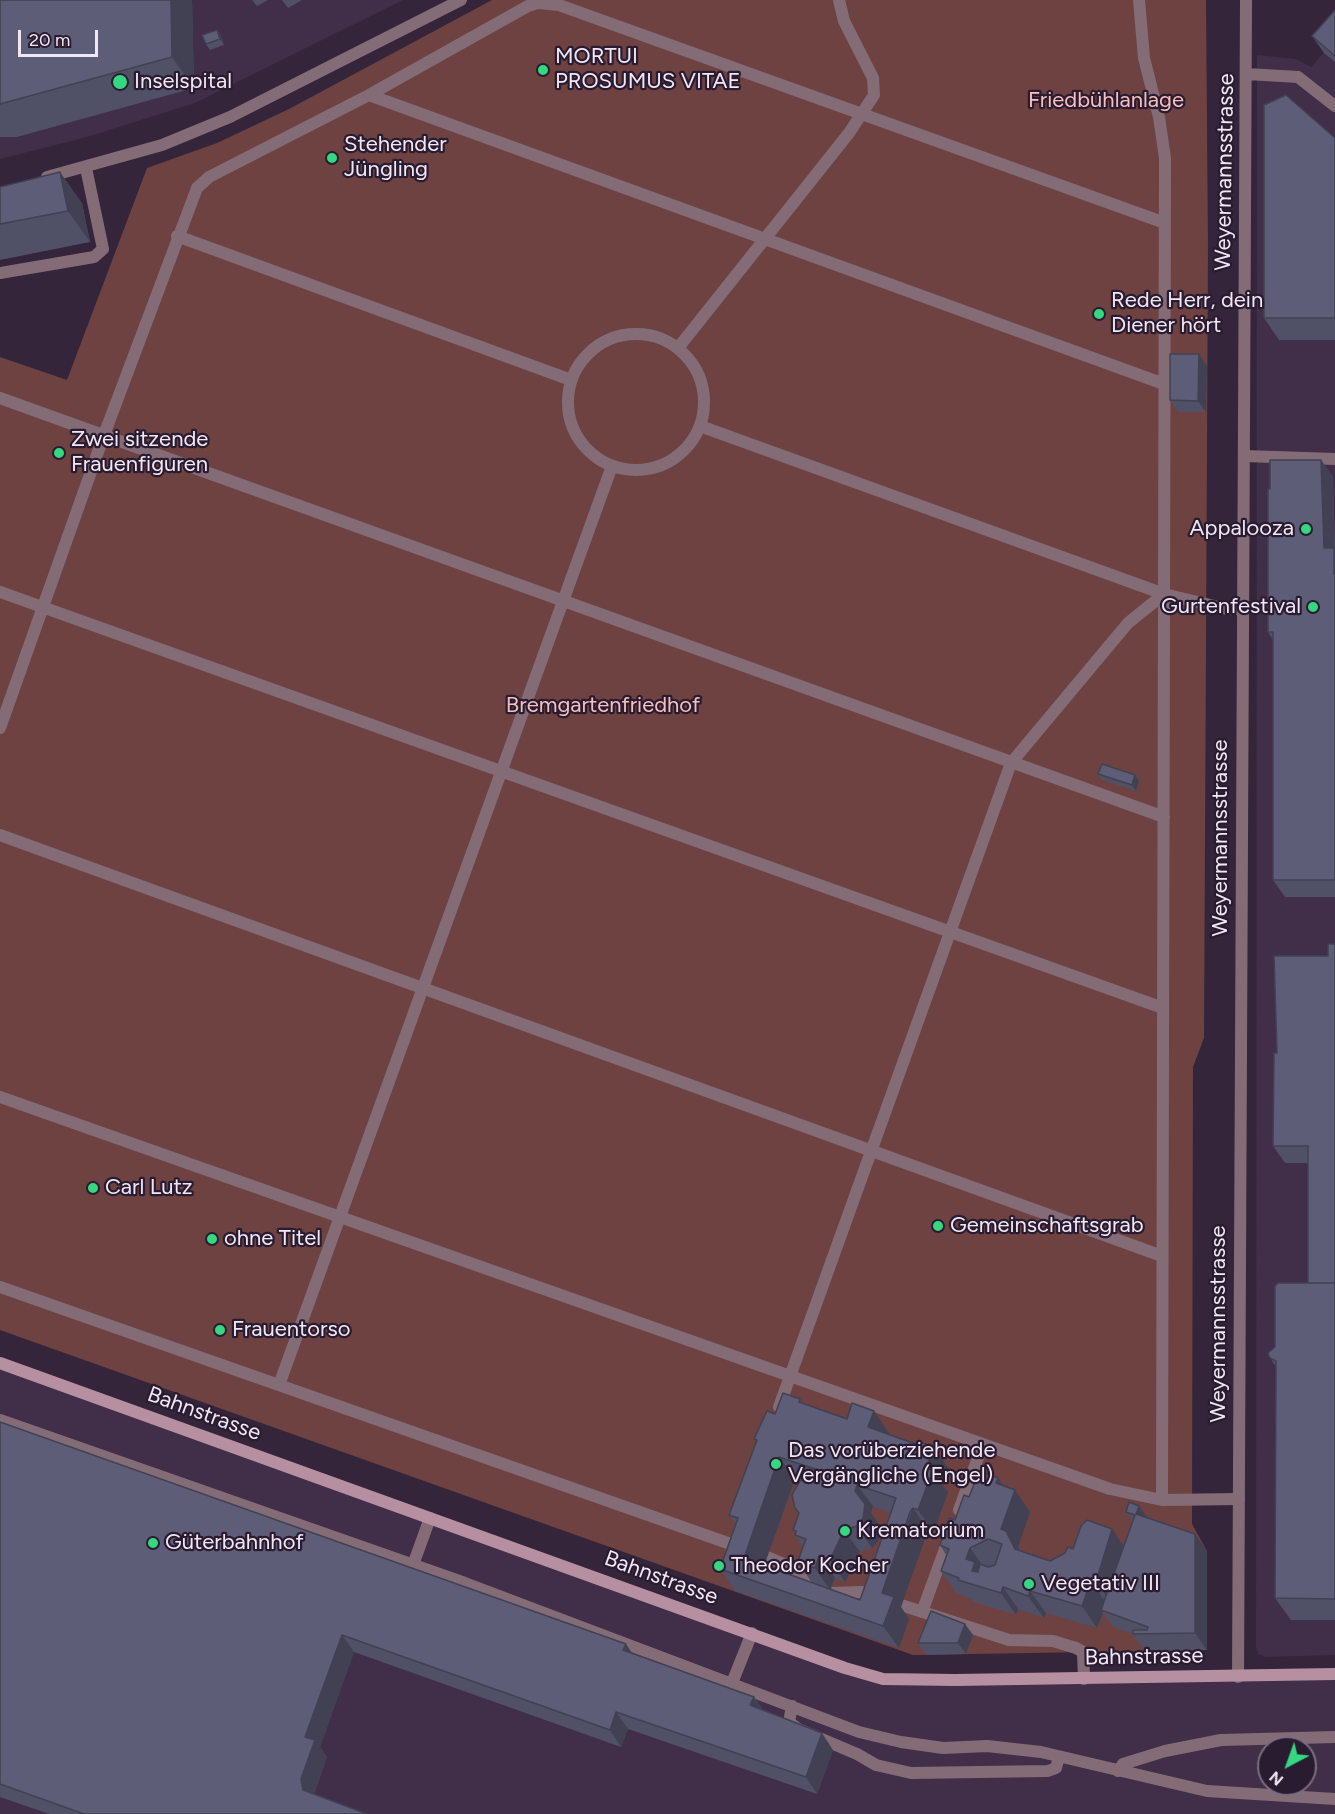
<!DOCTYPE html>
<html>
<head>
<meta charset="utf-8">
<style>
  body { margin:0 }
  #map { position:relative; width:1335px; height:1814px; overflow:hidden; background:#34253a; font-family:Figtree,sans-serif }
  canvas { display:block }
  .north { position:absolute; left:1257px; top:1736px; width:60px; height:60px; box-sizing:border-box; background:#2a1c30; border:2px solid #7a6d7e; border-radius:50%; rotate:221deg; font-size:16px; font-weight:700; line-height:24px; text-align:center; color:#f1e7f4 }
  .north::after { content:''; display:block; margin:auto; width:21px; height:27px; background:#35d881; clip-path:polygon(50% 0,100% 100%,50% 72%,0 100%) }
  .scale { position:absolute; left:18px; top:30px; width:80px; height:27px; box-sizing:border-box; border:3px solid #f1e7f4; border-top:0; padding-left:8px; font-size:18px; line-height:21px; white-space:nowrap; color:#f1e7f4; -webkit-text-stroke:4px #2a1c30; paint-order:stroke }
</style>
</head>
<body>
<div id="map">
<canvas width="1335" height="1814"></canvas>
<div class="north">N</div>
<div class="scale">20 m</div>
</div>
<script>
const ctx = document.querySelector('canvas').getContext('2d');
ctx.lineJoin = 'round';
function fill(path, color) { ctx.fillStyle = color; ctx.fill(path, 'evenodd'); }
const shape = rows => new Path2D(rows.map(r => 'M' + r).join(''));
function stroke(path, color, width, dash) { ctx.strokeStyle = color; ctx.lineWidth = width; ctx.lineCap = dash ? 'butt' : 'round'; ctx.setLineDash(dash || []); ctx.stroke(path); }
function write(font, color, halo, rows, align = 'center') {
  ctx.font = font + ' Figtree,sans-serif'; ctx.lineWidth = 4.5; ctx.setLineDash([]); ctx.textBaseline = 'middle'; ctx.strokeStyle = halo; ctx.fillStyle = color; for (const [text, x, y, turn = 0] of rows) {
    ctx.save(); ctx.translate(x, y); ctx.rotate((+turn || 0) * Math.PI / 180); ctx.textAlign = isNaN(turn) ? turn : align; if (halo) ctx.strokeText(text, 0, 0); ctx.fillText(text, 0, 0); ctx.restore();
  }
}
fill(shape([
  [0,0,403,0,195,103,87,137,0,159],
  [1335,40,1335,1655,1266,1657,1258,1654,1256,1648,1257,55,1296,59,1311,67],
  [0,1363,883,1679,1335,1674,1335,1814,0,1814],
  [1269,1748,1305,1748,1305,1784,1269,1784]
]), '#412e48');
fill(shape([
  [492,0,1206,0,1208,246,1204,1038,1193,1067,1192,1524,1207,1551,1207,1650,913,1655,0,1330,0,357,67,380,147,168,217,143,289,109]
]), '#6e4241');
stroke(shape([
  [1139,0,1144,58,1159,117,1165,158,1162,1500],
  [369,95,1164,384],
  [177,236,571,380],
  [0,273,94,257,103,249,86,168],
  '568 402a68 68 0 1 1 136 0a68 68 0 1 1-136 0Z',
  [678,348,849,133,874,95,873,78,844,21,839,0],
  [0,398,1164,817],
  [700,426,1164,594,1227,609,1243,609],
  [1244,456,1335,459],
  [0,592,1163,1008],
  [0,728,104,435,197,188,209,177,369,95,528,6,538,3,559,5,1165,223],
  [0,835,1162,1256],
  [0,1097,1110,1489,1162,1500,1239,1499],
  [0,1287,742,1548],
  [279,1385,612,466],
  [779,1407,1011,763,1128,623,1164,594],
  [0,1420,465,1583,859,1732,901,1742,943,1748,987,1746,1041,1752,1207,1791,1335,1799],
  [959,1510,983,1444],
  [767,1557,791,1567,811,1585,832,1593,862,1592,878,1596],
  [413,1565,430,1518],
  [901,1605,1009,1640,1053,1641,1076,1648,1083,1652,1084,1679],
  [922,1612,949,1538],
  [732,1683,752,1633],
  [792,1706,789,1722,798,1729,857,1754,876,1765,911,1773,1048,1771,1056,1768,1059,1757],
  [1118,1771,1123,1764,1165,1751,1221,1740,1335,1737]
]), '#846c77', 12);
stroke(shape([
  [1247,74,1298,77,1335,106],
  [47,177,162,145,230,117,461,0],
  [1238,1677,1246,0]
]), '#846c77', 12);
stroke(shape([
  [0,1363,845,1668,883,1679,955,1680,1335,1674]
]), '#b690a1', 12);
fill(shape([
  [0,0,192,0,194,88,17,137,0,137],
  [252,0,268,0,257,6],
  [282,0,302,0,288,8],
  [1335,10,1335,62,1324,53,1312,36],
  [217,30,221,36,224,45,210,50,206,44],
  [1335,138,1335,340,1279,340,1264,318],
  [0,187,82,203,90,242,0,260],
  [1207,366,1206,412,1178,412,1170,400],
  [1321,460,1333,477,1335,550,1335,897,1285,897,1273,880,1273,640,1268,632],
  [1098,774,1135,775,1139,781,1136,791,1102,780],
  [1335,944,1335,1620,1291,1620,1275,1598,1276,1367,1270,1358,1308,1283,1308,1163,1285,1163,1273,1146,1277,1053],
  [804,1404,889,1433,889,1434,949,1469,943,1486,948,1492,934,1532,928,1530,926,1534,901,1607,909,1619,899,1648,735,1591,720,1569,735,1524,729,1515,756,1442,754,1439,775,1414],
  [795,1479,801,1481,795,1508,799,1514,793,1530,795,1533,795,1535,803,1547,798,1561,812,1583,764,1565],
  [873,1506,891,1513,860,1600,831,1589,835,1578,845,1582,860,1552,872,1548,879,1540,880,1526,871,1513],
  [0,1422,626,1644,632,1653,754,1697,763,1710,833,1750,817,1794,628,1729,621,1747,354,1652,320,1747,327,1757,314,1794,367,1814,49,1814,0,1797],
  [1003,1486,1015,1490,1030,1512,1018,1547,1020,1550,1050,1561,1073,1549,1124,1546,1133,1521,1126,1512,1148,1518,1207,1551,1207,1650,1145,1651,1133,1634,1113,1627,1103,1613,1097,1628,1046,1613,1044,1618,1018,1609,1016,1615,974,1602,971,1599,956,1593,941,1571,946,1555,940,1545,969,1497],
  [973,1635,966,1654,926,1655,918,1643]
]), '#505066');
fill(shape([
  [171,0,192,0,194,88,172,57],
  [217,30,221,36,224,45,220,39],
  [60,172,82,203,90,242,68,211],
  [1199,354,1207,366,1206,412,1198,401],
  [1321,460,1333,477,1335,576,1324,548],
  [1135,775,1139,781,1136,791,1132,785],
  [874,1411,889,1433,883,1449,868,1427],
  [934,1447,949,1469,943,1486,948,1492,934,1532,918,1510,926,1468],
  [779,1457,795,1479,759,1580,744,1558],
  [998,1478,1012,1499,1015,1490,1030,1512,1018,1547,1022,1553,1030,1570,1001,1529,996,1483],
  [857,1485,873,1506,871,1513,855,1491],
  [865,1504,880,1526,879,1540,872,1548,857,1526],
  [1139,1506,1151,1523,1136,1514],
  [913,1508,928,1530,901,1607,909,1619,899,1648,883,1626,882,1593],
  [1112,1529,1127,1551,1112,1604,1096,1582],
  [844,1530,860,1552,845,1582,830,1560],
  [1195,1534,1207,1551,1207,1650,1195,1633],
  [970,1548,986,1570,984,1575,972,1571,966,1559],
  [819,1556,835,1578,830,1590,815,1568],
  [1091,1581,1106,1603,1101,1610,1103,1613,1097,1628,1082,1606],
  [1003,1587,1018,1609,1016,1615,1001,1593],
  [1030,1591,1046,1613,1044,1618,1028,1596],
  [965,1624,973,1635,966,1654,958,1643],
  [342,1635,354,1652,320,1747,327,1757,313,1796,303,1790,301,1779,305,1737],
  [626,1644,637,1661,623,1650],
  [754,1697,765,1714,750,1705],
  [616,1712,628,1729,621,1747,610,1730],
  [822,1733,833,1750,817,1794,806,1777]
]), '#414153');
const building = shape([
  [0,0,171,0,172,57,0,104,0,0],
  [1335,10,1335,56,1312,36,1335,10],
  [217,30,220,39,206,44,202,35,217,30],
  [1286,95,1335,138,1335,318,1264,318,1264,105,1286,95],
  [60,172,68,211,0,224,0,187,60,172],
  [1170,354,1199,354,1198,401,1170,400,1170,354],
  [1270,460,1321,460,1324,548,1334,548,1334,574,1335,574,1335,880,1273,880,1273,632,1268,632,1268,489,1270,489,1270,460],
  [1102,764,1135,775,1132,785,1098,774,1102,764],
  [1328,944,1335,944,1335,1283,1308,1283,1308,1146,1273,1146,1274,1053,1277,1053,1274,956,1328,956,1328,944],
  [1278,1283,1335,1283,1335,1599,1275,1598,1276,1361,1270,1358,1268,1353,1275,1347,1275,1286,1278,1283],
  [783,1393,800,1399,799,1402,847,1419,852,1403,874,1411,868,1427,910,1442,916,1444,917,1441,934,1447,926,1468,933,1470,918,1510,913,1508,910,1512,882,1593,894,1597,883,1626,720,1569,738,1518,729,1515,757,1440,754,1439,767,1411,775,1414,783,1393],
  [779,1457,818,1470,816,1477,800,1481,792,1495,795,1508,799,1513,793,1530,796,1531,795,1535,806,1539,798,1561,815,1568,819,1556,830,1560,844,1530,857,1526,863,1518,865,1504,855,1491,857,1485,896,1498,860,1600,744,1558,779,1457],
  [0,1422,626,1644,623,1650,754,1697,750,1705,822,1733,806,1777,616,1712,610,1730,342,1635,305,1737,315,1740,301,1779,303,1790,367,1814,84,1814,0,1784,0,1422],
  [979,1471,998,1478,996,1483,1015,1490,1001,1529,1006,1531,1015,1549,1050,1561,1065,1553,1068,1547,1073,1549,1081,1526,1087,1520,1112,1529,1096,1582,1091,1581,1082,1606,1030,1591,1028,1596,1003,1587,1001,1593,958,1580,959,1578,941,1571,949,1549,940,1545,949,1518,955,1520,964,1495,969,1497,979,1471],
  [988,1539,1002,1544,995,1565,988,1567,980,1564,978,1572,972,1571,975,1562,966,1559,970,1548,988,1539],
  [1129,1502,1139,1506,1136,1514,1195,1534,1195,1633,1133,1634,1133,1630,1147,1630,1148,1627,1101,1610,1135,1515,1126,1512,1129,1502],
  [931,1611,965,1624,958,1643,918,1643,931,1611]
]);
fill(building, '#5d5d77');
stroke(building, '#414153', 1.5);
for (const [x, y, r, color] of [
  [543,70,6,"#35d881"],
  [120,82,8,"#35d881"],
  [332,158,6,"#35d881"],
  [1099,314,6,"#35d881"],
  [59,453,6,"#35d881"],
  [1306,529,6,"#35d881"],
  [1313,607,6,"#35d881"],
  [93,1188,6,"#35d881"],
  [938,1226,6,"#35d881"],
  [212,1239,6,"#35d881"],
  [220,1330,6,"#35d881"],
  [776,1464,6,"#35d881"],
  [845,1531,6,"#35d881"],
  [153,1543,6,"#35d881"],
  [719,1566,6,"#35d881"],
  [1029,1584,6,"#35d881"]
]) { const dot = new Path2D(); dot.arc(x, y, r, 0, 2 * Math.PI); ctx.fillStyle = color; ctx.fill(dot); stroke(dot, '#2a1c30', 2); }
write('22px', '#f1e7f4', '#2a1c30', [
  ["MORTUI",555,57],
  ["PROSUMUS VITAE",555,82],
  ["Inselspital",134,82],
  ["Stehender",344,145],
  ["Jüngling",344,170],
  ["Rede Herr, dein",1111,301],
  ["Diener hört",1111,326],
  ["Zwei sitzende",71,440],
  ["Frauenfiguren",71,465],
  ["Appalooza",1294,529,"right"],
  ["Gurtenfestival",1301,607,"right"],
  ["Carl Lutz",105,1188],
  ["Gemeinschaftsgrab",950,1226],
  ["ohne Titel",224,1239],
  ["Frauentorso",232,1330],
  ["Das vorüberziehende",788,1451],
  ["Vergängliche (Engel)",788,1476],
  ["Krematorium",857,1531],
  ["Güterbahnhof",165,1543],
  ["Theodor Kocher",731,1566],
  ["Vegetativ III",1041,1584]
], 'left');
write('22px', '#f7c0bd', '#2a1c30', [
  ["Friedbühlanlage",1106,101],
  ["Bremgartenfriedhof",603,706]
]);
write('22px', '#f1e7f4', '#2a1c30', [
  ["Weyermannsstrasse",1225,172,-89],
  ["Weyermannsstrasse",1221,838,-90],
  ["Weyermannsstrasse",1219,1324,-90],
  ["Bahnstrasse",204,1414,20],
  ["Bahnstrasse",661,1578,20],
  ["Bahnstrasse",1144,1657,-1]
]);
</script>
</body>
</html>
